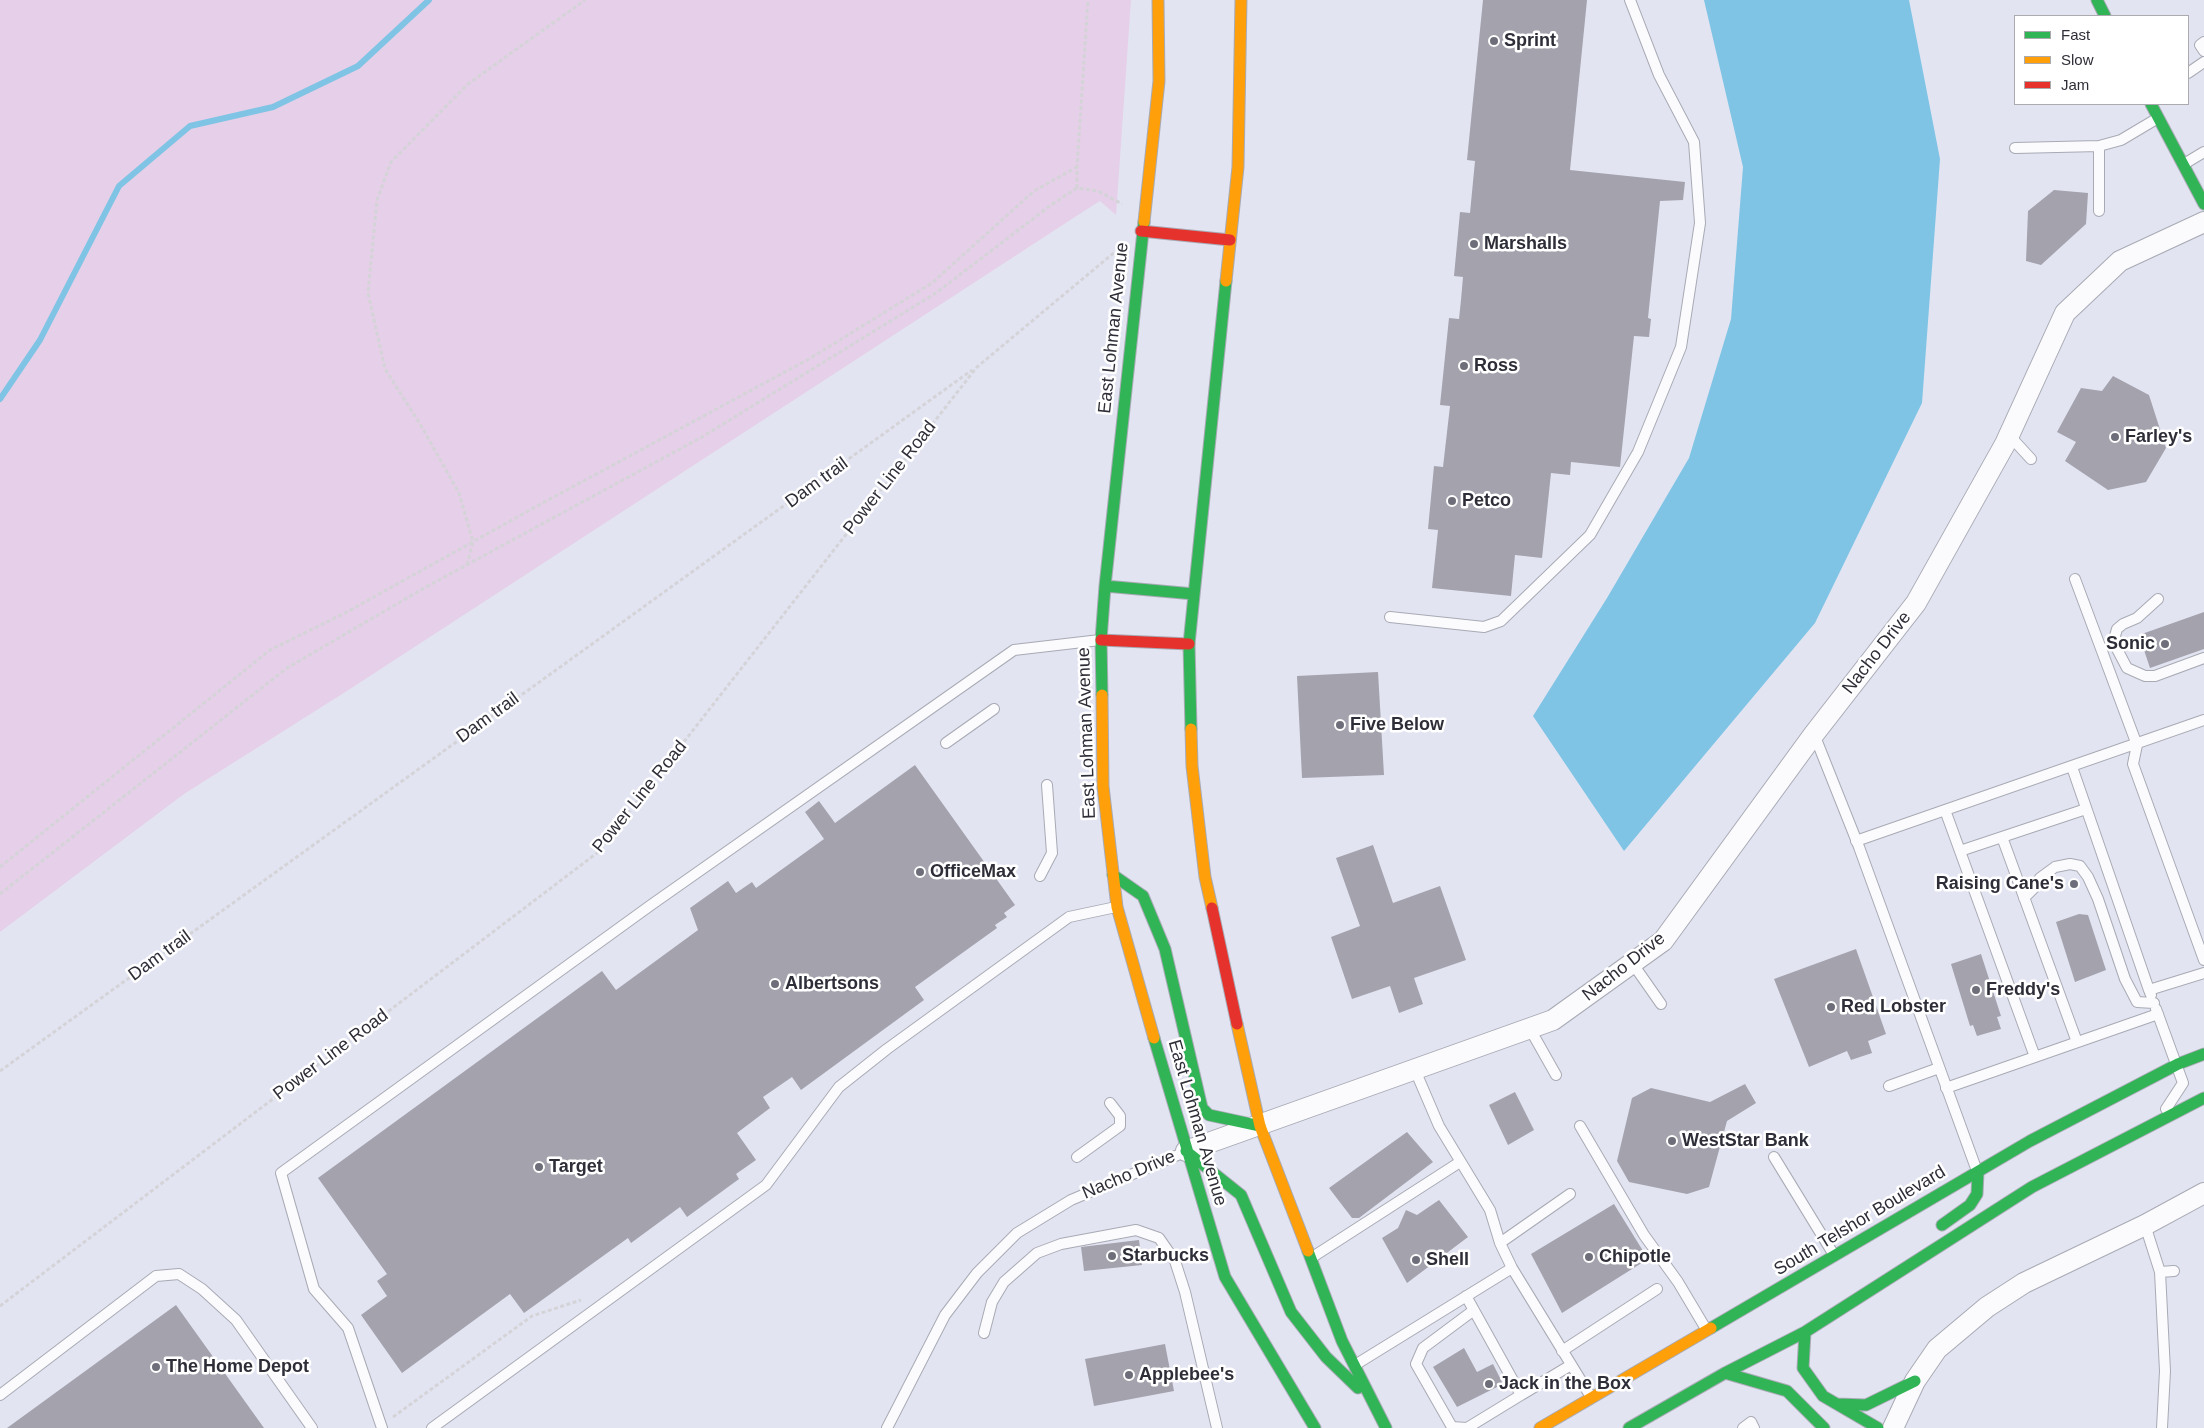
<!DOCTYPE html>
<html>
<head>
<meta charset="utf-8">
<style>
  body { margin:0 }
  #map { position:relative; width:2204px; height:1428px; overflow:hidden; background:#e2e4f2; font-family:Helvetica,sans-serif }
  canvas { display:block }
  .legend { position:absolute; left:2014px; top:15px; width:175px; height:90px; box-sizing:border-box; background:#fff; border:1px solid #ababaf; margin:0; padding:6px 9px; list-style:none; font-size:15px; color:#2e2e38 }
  .legend li { display:flex; align-items:center; gap:10px; height:25px }
  .legend b { width:25px; border:1px solid #ababaf }
</style>
</head>
<body>
<div id="map">
<canvas width="2204" height="1428"></canvas>
<ul class="legend">
<li><b style="height:6px;background:#30b455"></b>Fast</li>
<li><b style="height:6px;background:#ff9f0a"></b>Slow</li>
<li><b style="height:6px;background:#e5322d"></b>Jam</li>
</ul>
</div>
<script>
const ctx = document.querySelector('canvas').getContext('2d');
ctx.lineJoin = 'round';
function fill(path, color) { ctx.fillStyle = color; ctx.fill(path, 'evenodd'); }
const shape = rows => new Path2D(rows.map(r => 'M' + r).join(''));
function stroke(path, color, width, dash) { ctx.strokeStyle = color; ctx.lineWidth = width; ctx.lineCap = dash ? 'butt' : 'round'; ctx.setLineDash(dash || []); ctx.stroke(path); }
function write(font, color, halo, rows, align = 'center') {
  ctx.font = font + ' Helvetica,sans-serif'; ctx.lineWidth = 5; ctx.setLineDash([]); ctx.textBaseline = 'middle'; ctx.strokeStyle = halo; ctx.fillStyle = color; for (const [text, x, y, turn = 0] of rows) {
    ctx.save(); ctx.translate(x, y); ctx.rotate((+turn || 0) * Math.PI / 180); ctx.textAlign = isNaN(turn) ? turn : align; if (halo) ctx.strokeText(text, 0, 0); ctx.fillText(text, 0, 0); ctx.restore();
  }
}
fill(shape([
  [0,0,1131,0,1116,215,1100,201,1078,215,350,689,184,794,0,932]
]), '#e6cfe8');
fill(shape([
  [1704,0,1909,0,1940,159,1922,403,1815,623,1624,851,1533,716,1607,598,1689,458,1731,319,1743,167]
]), '#7fc4e4');
stroke(shape([
  [0,399,40,340,119,186,190,126,273,107,358,66,429,0]
]), '#7fc4e4', 6);
fill(shape([
  [1483,0,1587,0,1570,170,1685,182,1683,200,1660,201,1648,318,1651,319,1649,337,1634,336,1620,467,1571,462,1570,475,1551,473,1542,558,1515,555,1511,596,1432,588,1438,530,1428,529,1434,466,1443,467,1450,406,1440,405,1449,318,1459,319,1461,300,1463,277,1454,276,1460,212,1470,213,1475,161,1467,160],
  [2054,190,2088,193,2086,224,2041,265,2026,261,2028,211],
  [2113,376,2149,395,2166,448,2146,482,2108,490,2065,461,2076,442,2057,432,2081,388,2102,391],
  [2204,612,2204,649,2150,668,2139,635],
  [1378,672,1384,775,1302,778,1297,676],
  [915,765,1015,905,1004,913,1007,917,995,925,997,928,915,987,924,1000,801,1090,792,1077,763,1097,770,1108,737,1133,756,1160,736,1174,739,1179,687,1217,680,1207,631,1243,628,1238,524,1313,510,1294,402,1373,361,1315,387,1296,377,1281,387,1274,318,1178,602,971,616,990,698,930,690,908,728,881,736,893,752,882,756,888,824,839,805,812,819,801,835,823],
  [1373,845,1393,903,1440,886,1466,960,1414,978,1423,1004,1399,1013,1390,986,1352,999,1331,937,1360,926,1336,858],
  [2079,914,2088,915,2106,970,2075,982,2056,922],
  [1856,949,1886,1034,1868,1041,1872,1053,1851,1060,1847,1051,1809,1067,1774,979],
  [1981,954,2001,1016,1997,1017,2001,1029,1977,1036,1973,1025,1970,1026,1951,964],
  [1745,1084,1756,1103,1727,1121,1709,1187,1687,1194,1629,1182,1617,1161,1632,1098,1651,1088,1710,1102],
  [1515,1092,1534,1130,1508,1145,1489,1105],
  [1407,1132,1433,1162,1359,1218,1352,1218,1329,1188],
  [1439,1200,1468,1237,1407,1283,1382,1238,1398,1228,1406,1210,1417,1215],
  [1614,1204,1648,1259,1562,1313,1531,1254],
  [1139,1240,1142,1265,1084,1271,1081,1247],
  [176,1305,264,1428,7,1428],
  [1165,1344,1174,1391,1094,1406,1085,1359],
  [1464,1348,1477,1372,1493,1364,1503,1384,1457,1407,1433,1367]
]), '#a3a2ad');
const lane = shape([
  [2204,42,2200,45,2204,51],
  [2188,73,2204,62],
  [2015,148,2099,146,2121,140,2158,118],
  [2184,164,2204,152],
  [2099,211,2099,146],
  [2009,435,2031,459],
  [2075,579,2137,745,2133,764,2204,960],
  [2158,599,2137,618,2123,624,2117,629,2115,636,2117,649,2127,668,2145,676,2155,676,2204,658],
  [1390,617,1484,627,1501,621,1590,535,1638,452,1681,347,1700,223,1694,142,1659,75,1630,0],
  [1814,734,1859,847,1977,1171],
  [946,743,994,709],
  [2072,767,2149,990],
  [1945,810,2035,1057],
  [2002,837,2086,809],
  [1856,841,2204,720],
  [1960,851,2002,837,2077,1042],
  [1040,876,1052,853,1047,785],
  [2024,898,2034,888,2040,878,2055,867,2070,864,2080,866,2088,877,2098,899,2125,979,2137,1002,2154,1003],
  [1633,964,1661,1004],
  [2151,995,2149,990,2204,973],
  [2156,1009,2183,1083,2166,1109],
  [1530,1029,1556,1075],
  [1415,1070,1439,1126,1490,1210,1500,1243],
  [1889,1086,1939,1068],
  [1946,1088,2158,1014],
  [1580,1126,1644,1235,1678,1282,1706,1329],
  [1077,1157,1120,1126,1120,1116,1110,1103],
  [1774,1157,1834,1255],
  [1570,1194,1500,1243,1512,1268,1591,1397],
  [2145,1225,2160,1272,2165,1371,2162,1428],
  [1311,1258,1460,1162],
  [2160,1272,2174,1271],
  [1466,1296,1521,1395,1571,1365],
  [1474,1310,1423,1348,1416,1364,1452,1427,1467,1428,1521,1395],
  [984,1333,992,1302,1004,1282,1037,1253,1061,1244,1136,1230,1159,1238,1175,1261,1185,1292,1217,1428],
  [1562,1351,1657,1289],
  [1355,1365,1512,1268],
  [0,1395,156,1276,179,1274,202,1289,236,1320,312,1428],
  [382,1428,348,1328,314,1289,281,1173,651,905,1014,650,1100,640],
  [432,1428,766,1185,839,1087,887,1049,1069,917,1116,907],
  [887,1428,945,1315,977,1273,1017,1233,1071,1200,1185,1152],
  [1743,1428,1751,1422,1754,1428]
]);
const street = shape([
  [1186,1151,1553,1020,1663,941,1814,734,1916,603,2005,444,2065,313,2120,261,2204,222],
  [1893,1428,1915,1381,1937,1349,1987,1307,2024,1283,2145,1225,2204,1193]
]);
const fast = shape([
  [2097,0,2105,16],
  [2151,104,2204,204],
  [1105,586,1194,594],
  [1102,695,1101,640,1105,586,1144,222],
  [1191,729,1189,644,1226,281],
  [1113,875,1143,896,1165,949,1202,1108,1209,1115,1260,1126],
  [1154,1038,1225,1277,1315,1428],
  [1186,1151,1241,1195,1291,1312,1326,1357,1358,1388],
  [1942,1225,1970,1205,1977,1194,1978,1172],
  [1308,1251,1342,1341,1386,1428],
  [1711,1328,2030,1141,2178,1064,2204,1054],
  [1805,1332,1803,1368,1823,1396,1878,1428],
  [1725,1373,1787,1391,1824,1428],
  [1837,1404,1866,1405,1915,1381],
  [1629,1428,1725,1373,1805,1332,2032,1187,2204,1098]
]);
const slow = shape([
  [1144,222,1159,81,1158,0],
  [1226,281,1238,167,1241,0],
  [1102,695,1103,786,1117,907,1154,1038],
  [1191,729,1192,766,1205,877,1212,908],
  [1237,1024,1260,1126,1308,1251],
  [1540,1428,1711,1328]
]);
const jam = shape([
  [1141,231,1230,240],
  [1101,640,1189,644],
  [1212,908,1237,1024]
]);
stroke(lane, '#a8aab4', 12);
stroke(street, '#a8aab4', 22);
stroke(fast, '#a8aab4', 13);
stroke(slow, '#a8aab4', 13);
stroke(jam, '#a8aab4', 13);
stroke(shape([
  [1077,188,1077,167,1088,0],
  [467,565,473,542,459,493,420,424,385,369,368,293,377,200,391,162,468,84,585,0],
  [0,867,270,650,345,613,539,505,809,359,932,283,1034,191,1077,167],
  [0,894,287,668,426,587,702,437,936,293,1051,205,1077,188,1098,191,1122,204],
  [0,1071,972,370],
  [0,1306,597,853,977,367,1116,251],
  [393,1417,532,1316,581,1300]
]), '#d4d4d8', 3, [4, 2.5]);
stroke(lane, '#fbfbfd', 10);
stroke(street, '#fbfbfd', 20);
stroke(fast, '#30b455', 11);
stroke(slow, '#ff9f0a', 11);
stroke(jam, '#e5322d', 11);
for (const [x, y, r, color] of [
  [1494,41,5,"#6d6e79"],
  [1474,244,5,"#6d6e79"],
  [1464,366,5,"#6d6e79"],
  [2115,437,5,"#6d6e79"],
  [1452,501,5,"#6d6e79"],
  [2165,644,5,"#6d6e79"],
  [1340,725,5,"#6d6e79"],
  [920,872,5,"#6d6e79"],
  [2074,884,5,"#6d6e79"],
  [775,984,5,"#6d6e79"],
  [1976,990,5,"#6d6e79"],
  [1831,1007,5,"#6d6e79"],
  [1672,1141,5,"#6d6e79"],
  [539,1167,5,"#6d6e79"],
  [1112,1256,5,"#6d6e79"],
  [1589,1257,5,"#6d6e79"],
  [1416,1260,5,"#6d6e79"],
  [156,1367,5,"#6d6e79"],
  [1129,1375,5,"#6d6e79"],
  [1489,1384,5,"#6d6e79"]
]) { const dot = new Path2D(); dot.arc(x, y, r, 0, 2 * Math.PI); ctx.fillStyle = color; ctx.fill(dot); stroke(dot, '#fff', 2); }
write('bold 18px', '#2e2e38', '#fff', [
  ["Sprint",1504,41],
  ["Marshalls",1484,244],
  ["Ross",1474,366],
  ["Farley's",2125,437],
  ["Petco",1462,501],
  ["Sonic",2155,644,"right"],
  ["Five Below",1350,725],
  ["OfficeMax",930,872],
  ["Raising Cane's",2064,884,"right"],
  ["Albertsons",785,984],
  ["Freddy's",1986,990],
  ["Red Lobster",1841,1007],
  ["WestStar Bank",1682,1141],
  ["Target",549,1167],
  ["Starbucks",1122,1256],
  ["Chipotle",1599,1257],
  ["Shell",1426,1260],
  ["The Home Depot",166,1367],
  ["Applebee's",1139,1375],
  ["Jack in the Box",1499,1384]
], 'left');
write('18px', '#2e2e38', '#fff', [
  ["East Lohman Avenue",1114,328,-84],
  ["Power Line Road",890,478,-52],
  ["Dam trail",817,483,-36],
  ["Nacho Drive",1877,653,-52],
  ["Dam trail",488,718,-36],
  ["East Lohman Avenue",1087,733,-92],
  ["Power Line Road",640,797,-51],
  ["Dam trail",160,956,-36],
  ["Nacho Drive",1624,967,-38],
  ["Power Line Road",331,1055,-37],
  ["East Lohman Avenue",1197,1123,74],
  ["Nacho Drive",1129,1175,-23],
  ["South Telshor Boulevard",1860,1221,-31]
]);
</script>
</body>
</html>
